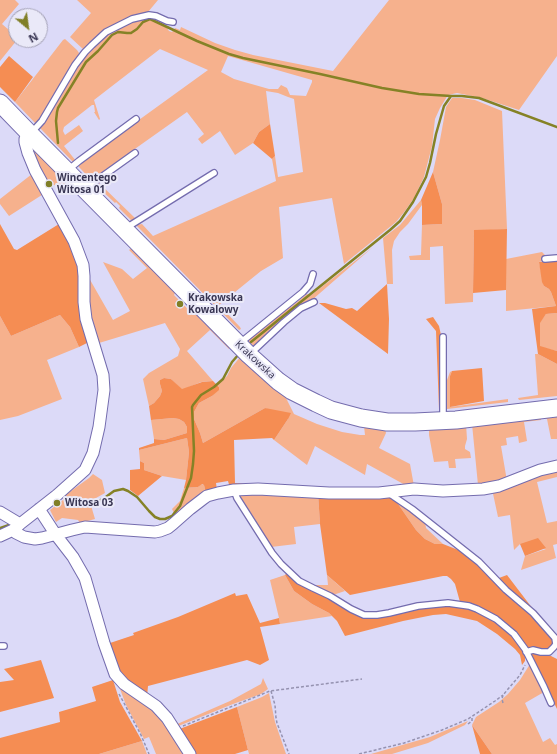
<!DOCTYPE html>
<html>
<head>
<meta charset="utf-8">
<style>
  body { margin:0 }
  #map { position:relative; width:557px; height:754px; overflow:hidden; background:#dcdaf8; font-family:"Noto Sans",sans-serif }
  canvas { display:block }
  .north { position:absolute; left:8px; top:8px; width:40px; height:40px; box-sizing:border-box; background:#eae9f8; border:1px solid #a3a1b6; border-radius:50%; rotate:151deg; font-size:11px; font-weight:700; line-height:16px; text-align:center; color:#393653 }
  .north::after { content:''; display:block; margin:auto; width:14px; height:18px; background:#807f27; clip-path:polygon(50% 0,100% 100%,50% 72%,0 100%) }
</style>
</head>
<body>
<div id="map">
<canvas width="557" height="754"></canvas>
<div class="north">N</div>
</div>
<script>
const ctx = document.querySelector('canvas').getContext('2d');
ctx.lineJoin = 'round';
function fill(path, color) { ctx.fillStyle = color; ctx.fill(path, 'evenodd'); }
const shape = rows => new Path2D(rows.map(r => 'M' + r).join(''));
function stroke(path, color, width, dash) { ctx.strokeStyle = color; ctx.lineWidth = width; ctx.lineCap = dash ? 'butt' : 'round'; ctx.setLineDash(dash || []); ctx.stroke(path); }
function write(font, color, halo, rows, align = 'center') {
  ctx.font = font + ' "Noto Sans",sans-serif'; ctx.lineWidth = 4; ctx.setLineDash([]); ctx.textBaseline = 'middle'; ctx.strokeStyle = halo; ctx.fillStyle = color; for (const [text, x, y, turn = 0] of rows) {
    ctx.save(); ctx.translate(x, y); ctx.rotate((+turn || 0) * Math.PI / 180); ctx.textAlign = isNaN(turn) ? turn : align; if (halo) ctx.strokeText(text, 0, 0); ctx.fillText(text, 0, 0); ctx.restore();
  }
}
fill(shape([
  [0,0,15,0,19,4,2,24,16,36,16,40,17,40,0,61],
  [77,0,158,0,148,12,157,12,171,21,159,15,129,19,84,50,70,37,91,13],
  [389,0,557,0,557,56,519,110,482,98,457,93,448,95,440,108,435,119,432,146,424,177,414,198,405,211,396,222,344,264,332,198,279,207,283,258,261,271,219,305,240,327,241,329,239,330,136,225,142,224,153,236,276,181,272,159,275,156,278,177,303,172,294,99,288,97,278,93,266,91,270,124,259,132,253,143,235,155,220,131,202,144,198,139,204,134,187,112,91,180,79,167,78,164,208,70,160,49,94,100,100,119,99,120,94,112,95,112,94,105,92,105,64,127,63,131,65,135,79,125,83,131,64,146,76,161,73,162,40,128,74,70,91,48,110,32,128,23,147,17,157,19,163,22,169,31,172,32,175,28,180,30,181,27,215,43,235,50,253,55,333,71],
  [228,56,312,80,312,82,306,96,290,95,287,88,281,85,278,89,269,89,234,79,221,72],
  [65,39,77,50,79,53,78,56,42,118,36,124,15,102,63,40],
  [452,98,462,98,475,100,502,111,507,229,474,231,473,302,445,304,443,246,430,247,430,260,410,260,409,256,421,255,422,225,442,224,442,204,433,172,440,140,446,107],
  [36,150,73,186,52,185,52,191,32,154],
  [32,174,45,193,9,216,0,204,0,199],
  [98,182,136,219,132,221,119,208,120,206,116,202,115,203,96,185],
  [421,200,422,205,408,224,400,232,394,241,392,250,393,284,387,284,383,238,400,225],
  [133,247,162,275,175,293,174,295,180,301,178,304,181,307,184,305,193,315,195,313,231,346,229,349,210,330,187,351,213,381,201,382,182,390,171,379,164,378,160,380,160,384,162,391,160,396,154,403,149,406,143,379,149,373,178,356,180,349,165,323,99,343,89,307,89,278,113,320,130,311,103,262,122,269,133,279,147,268,129,250],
  [373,247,312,300,303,305,255,347,247,340,290,306,291,307,307,294,310,296],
  [542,252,545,255,542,258,542,261,539,262,544,286,549,289,551,292,556,306,506,311,506,259],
  [557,313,557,351,540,347,540,322,546,314],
  [60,315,70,327,79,347,47,360,62,399,18,416,0,420,0,316,11,336],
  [535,354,538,354,557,364,557,396,519,400,518,398,538,395],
  [241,356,285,396,294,414,317,424,342,432,360,435,365,435,364,426,385,429,386,433,379,448,410,464,414,486,407,486,367,464,365,475,315,446,307,465,274,440,288,419,265,408,203,443,200,433,194,419,194,412,199,403,212,396,219,387,217,385,227,376,231,368],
  [452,371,450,376,450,407,508,399,508,402,447,409,447,380,450,372],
  [557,414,557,439,551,439,547,419,545,419,545,415],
  [541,416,541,420,524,422,527,441,519,443,518,436,506,438,507,445,501,446,507,481,478,485,472,424],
  [173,418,179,419,184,422,187,427,187,433,164,440,154,439,151,420],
  [466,424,467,439,465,446,465,449,470,452,471,458,455,459,456,468,449,468,448,461,434,462,429,435,429,427],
  [187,438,189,452,186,480,162,476,144,470,144,463,140,461,139,450],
  [557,468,557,477,537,482,547,523,557,521,557,544,553,545,556,558,521,570,525,556,546,549,520,544,514,550,510,515,498,517,492,489],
  [93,474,102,480,105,493,96,498,90,502,95,519,80,523,78,520,62,518,56,522,50,510,63,500,64,496,89,478],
  [201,484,204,485,206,493,176,515,175,515,172,509,180,501,184,488,198,487],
  [239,492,318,493,320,524,294,527,296,544,271,547,238,496],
  [396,501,425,522,426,528,443,544,435,544,425,539,416,530],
  [285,575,294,591,312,604,329,613,332,616,280,624,279,618,270,580],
  [327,575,345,591,333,595,312,585,328,585],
  [530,664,544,692,525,703,543,742,550,738,555,745,557,744,557,754,492,754,472,725,476,717,499,702,508,694,520,680],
  [263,678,268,689,261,694,233,704,176,727,175,725,230,701,261,684],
  [117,681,149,703,188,754,156,754,149,737,144,739,126,705],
  [269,693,275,722,286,754,249,754,237,707,262,697],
  [468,721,465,725,428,743,392,754,371,754,430,737],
  [142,741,147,754,99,754]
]), '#f6b18d');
fill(shape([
  [9,56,33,77,15,102,0,87,0,67],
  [270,124,275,156,272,159,253,143,259,132],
  [433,172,442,204,442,224,422,225,422,205,421,200],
  [0,224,14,249,17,250,59,224,71,245,78,263,89,342,79,347,70,327,60,315,11,336,0,316],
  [507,229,506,290,473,293,474,230],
  [557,260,557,313,546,314,540,323,540,346,557,351,557,364,538,354,532,309,556,306,551,292,549,289,544,286,542,282,539,262],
  [387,284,389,319,388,354,319,303,325,303,346,309,352,308,357,311],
  [433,317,439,326,441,335,442,407,439,409,436,331,426,319],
  [482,368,484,401,450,407,450,376,452,371],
  [164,378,171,379,182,389,202,382,213,381,219,387,219,390,212,396,199,403,194,412,194,419,200,433,203,443,265,408,291,413,288,419,274,440,272,438,234,440,235,483,259,485,230,488,228,481,216,483,217,490,206,493,204,485,202,484,198,487,184,488,186,480,189,452,187,438,139,450,139,448,154,443,154,439,164,440,187,433,187,427,184,422,179,419,173,418,151,420,149,406,154,403,160,396,162,391,160,384,160,380],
  [140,461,144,463,144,470,162,476,138,496,130,490,130,470,140,469],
  [318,493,389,497,396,501,416,530,425,539,435,544,443,544,466,553,533,615,555,641,548,651,527,650,513,631,460,602,455,584,451,579,447,576,443,576,350,595,327,575,320,524],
  [538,538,546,548,525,556,520,544],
  [287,573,327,596,351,612,360,616,420,607,450,605,472,609,488,616,509,631,517,641,525,655,525,661,522,665,520,655,515,649,497,634,477,621,446,614,433,615,403,621,345,636,337,621,329,613,312,604,294,591,285,575],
  [507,575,536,613,512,593,499,578],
  [235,593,236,596,247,594,260,623,279,618,280,624,260,627,269,660,260,665,247,660,148,686,147,697,120,677,107,644,134,635,133,633,178,617],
  [529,652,539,653,551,656,557,659,557,709],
  [41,660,54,698,0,712,0,682,14,680,4,669],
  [113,680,120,702,142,741,99,754,0,754,0,738,60,722,59,712,96,701,92,687],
  [237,707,248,750,235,754,192,754,177,730],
  [472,725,492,754,480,754]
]), '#f58d53');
stroke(shape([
  [58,143,56,121,57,112,58,108,86,62,98,51,112,35,118,32,127,33,131,33,137,29,143,22,150,19,197,41,229,54,243,58,320,74,382,88,419,94,451,96],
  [251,342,390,230,400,221,413,202,426,177,430,163,436,134,444,106,451,96,462,96,479,98,557,127],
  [92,504,103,499,114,491,123,489,128,491,137,497,149,511,155,517,160,519,165,519,172,516,180,506,191,478,193,464,194,451,192,407,193,405,201,395,214,387,223,379,232,362,239,354],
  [0,528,9,525]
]), '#858226', 2.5);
const lane = shape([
  [31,133,42,121,75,65,85,52,92,45,106,32,132,19,149,15,156,16,167,21,173,22],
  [68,170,79,161,136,119],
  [86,188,135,153],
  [126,228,214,173],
  [545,259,557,258],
  [443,337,443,418],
  [240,343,303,292,310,284,313,274],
  [250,354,284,322,301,308,314,302],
  [234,490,237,498,272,553,281,564,299,581,313,588,330,596,351,609,364,615,377,615,389,613,418,606,448,603,469,606,477,609,496,619,514,634,525,649,544,687,551,703],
  [389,492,390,494,412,509,479,562,506,590,533,613,555,638,556,644,554,647,549,652,541,652,533,650,526,652],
  [0,646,4,646]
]);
const street = shape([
  [39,509,56,535,73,557,85,578,104,643,115,674,124,684,156,706,167,718,190,754],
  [0,512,20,524],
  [13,530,16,533,24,537,35,539,42,538,72,530,85,527,155,532,160,531,168,528,173,524,190,509,203,499,207,496,218,493,234,490,258,489,329,493,379,493,414,489,443,491,483,489,499,486,540,470,557,466],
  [0,536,13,530,20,524,57,495,85,470,93,453,99,427,104,390,103,375,86,319,84,302,84,276,83,265,74,241,35,170,28,153,25,142,25,139,30,134]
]);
const primary = shape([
  [0,103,30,134,249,355,278,381,292,391,316,403,331,410,361,418,387,422,415,422,456,420,557,408]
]);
stroke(lane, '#746cae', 8);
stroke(street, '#746cae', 13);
stroke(primary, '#746cae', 19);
stroke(shape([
  [271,691,275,705,276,718,277,723,289,754],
  [119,694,124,703,141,735,149,754],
  [503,703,502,699,503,695,520,675,525,665],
  [468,724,472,721,472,716],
  [183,726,270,691,362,679],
  [359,754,404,743,442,730,468,719,495,701,503,695]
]), '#9592b0', 1.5, [3, 2]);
stroke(lane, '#fff', 5.5);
stroke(street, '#fff', 11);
stroke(primary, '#fff', 17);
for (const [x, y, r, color] of [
  [49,184,4,"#807f27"],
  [180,304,4,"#807f27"],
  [57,503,4,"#807f27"]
]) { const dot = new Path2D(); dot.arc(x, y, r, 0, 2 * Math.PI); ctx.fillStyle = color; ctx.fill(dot); stroke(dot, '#eae9f8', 1.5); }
write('bold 10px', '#393653', '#eae9f8', [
  ["Wincentego",57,178],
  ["Witosa 01",57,190],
  ["Krakowska",188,298],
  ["Kowalowy",188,310],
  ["Witosa 03",65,503]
], 'left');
write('10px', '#393653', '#eae9f8', [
  ["Krakowska",255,360,43]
]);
</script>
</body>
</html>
